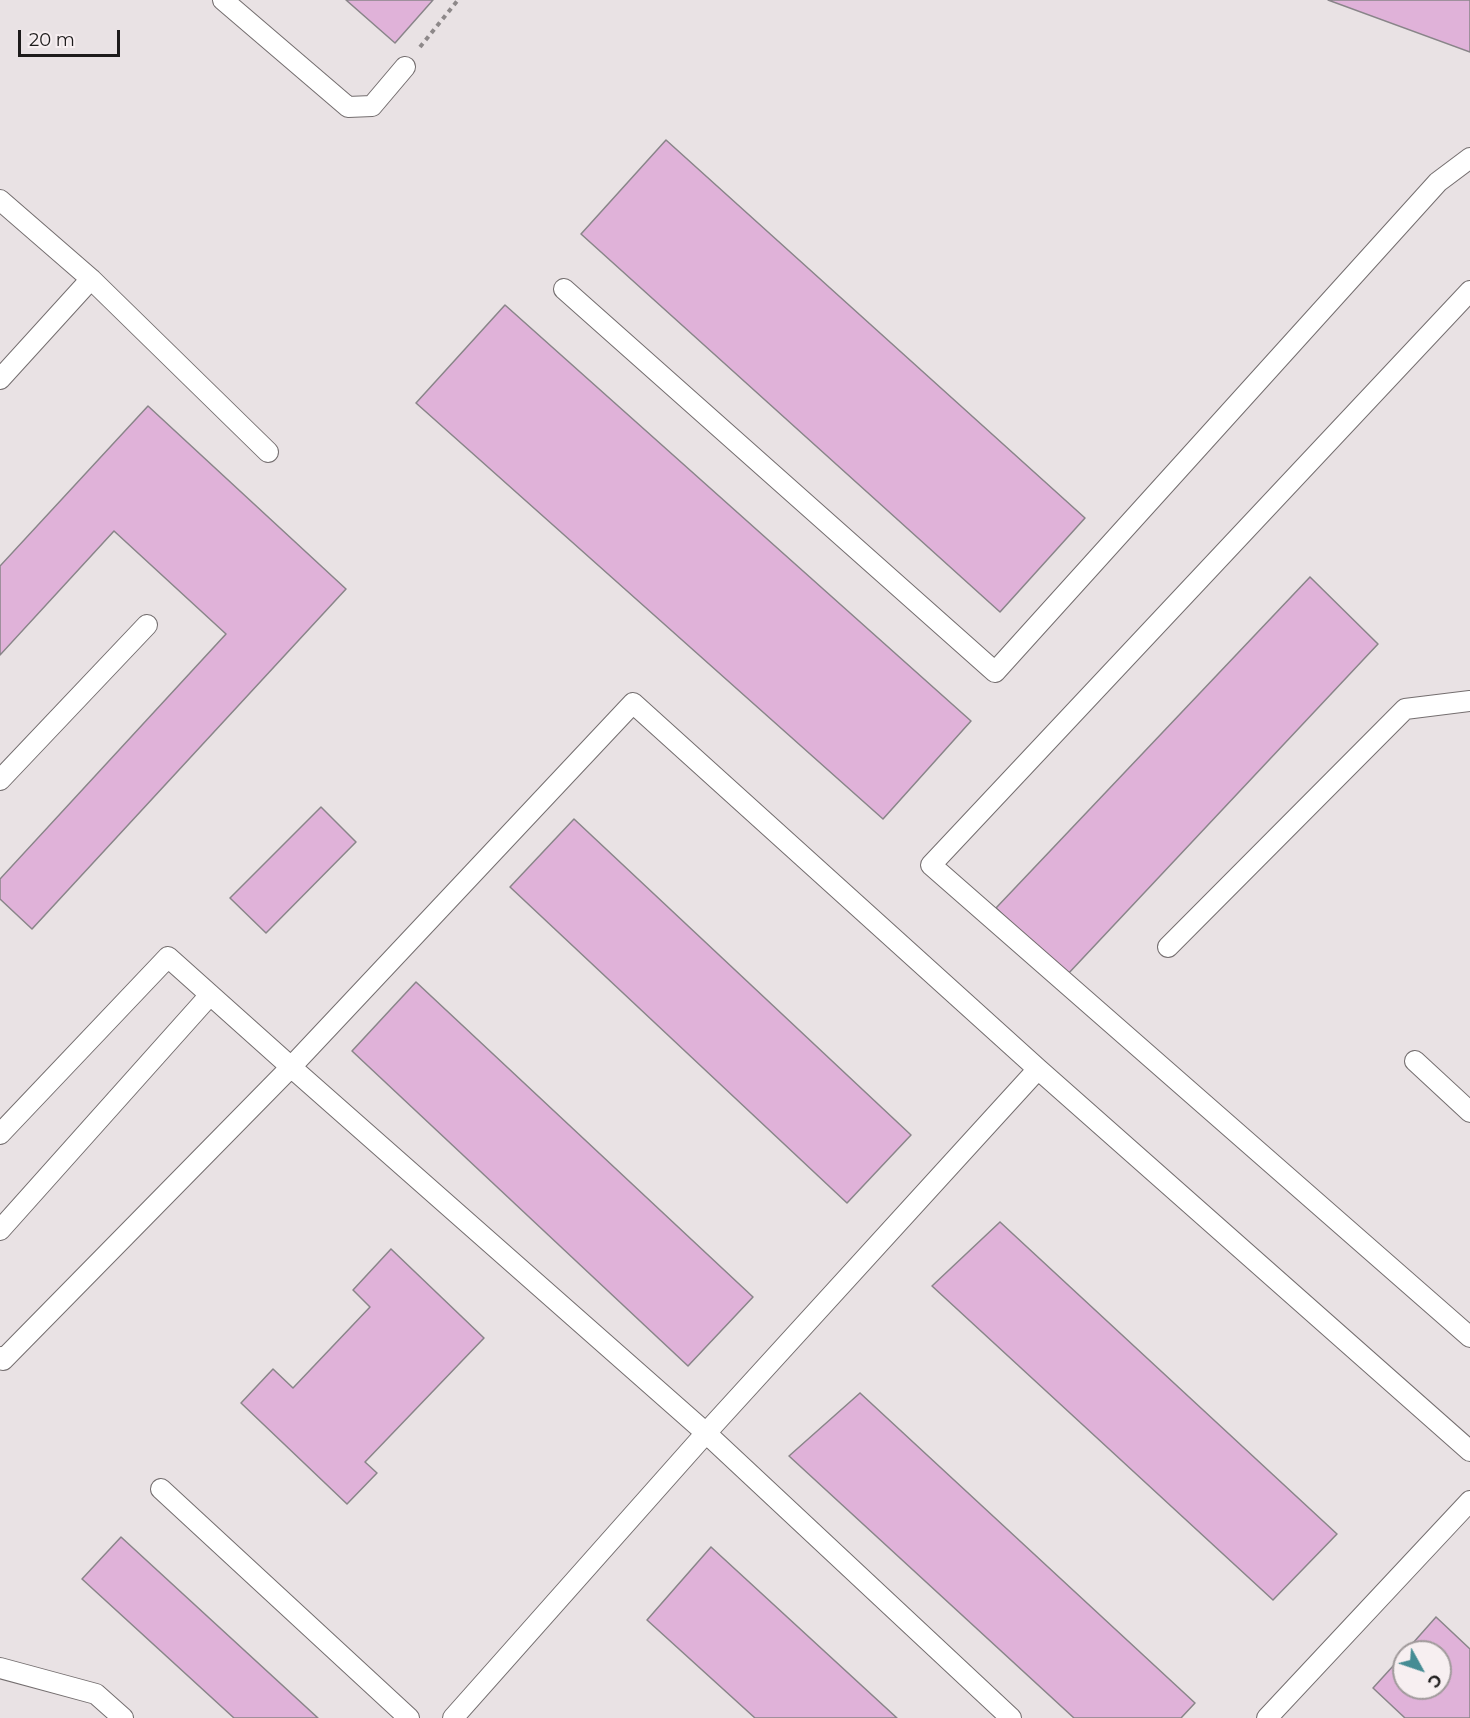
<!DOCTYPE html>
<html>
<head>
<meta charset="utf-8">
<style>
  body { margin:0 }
  #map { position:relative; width:1470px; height:1718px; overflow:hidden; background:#e9e2e4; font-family:Montserrat,sans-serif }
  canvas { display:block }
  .north { position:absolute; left:1392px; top:1640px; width:60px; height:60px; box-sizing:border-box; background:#f7eff1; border:2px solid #a09a9b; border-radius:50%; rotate:130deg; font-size:16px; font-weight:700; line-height:24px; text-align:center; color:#1d1b1b }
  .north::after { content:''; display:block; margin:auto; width:21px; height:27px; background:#458c94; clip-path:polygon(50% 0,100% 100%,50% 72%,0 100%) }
  .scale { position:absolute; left:18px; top:30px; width:102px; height:27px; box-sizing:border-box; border:3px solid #1d1b1b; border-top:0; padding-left:8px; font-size:18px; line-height:21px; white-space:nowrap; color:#1d1b1b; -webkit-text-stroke:4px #f7eff1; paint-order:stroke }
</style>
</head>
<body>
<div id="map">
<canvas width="1470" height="1718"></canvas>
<div class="north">С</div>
<div class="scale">20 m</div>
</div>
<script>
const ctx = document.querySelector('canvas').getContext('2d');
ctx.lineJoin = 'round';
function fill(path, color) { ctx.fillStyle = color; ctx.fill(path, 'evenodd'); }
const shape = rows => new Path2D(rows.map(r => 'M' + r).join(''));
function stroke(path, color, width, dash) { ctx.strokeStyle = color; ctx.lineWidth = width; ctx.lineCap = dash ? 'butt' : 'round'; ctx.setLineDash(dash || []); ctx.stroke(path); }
const building = shape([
  [346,0,433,0,395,43,346,0],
  [1328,0,1470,0,1470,52,1328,0],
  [666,140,1085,518,1000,612,581,234,666,140],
  [505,305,971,721,883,819,416,403,505,305],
  [148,406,346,589,32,929,0,899,0,879,226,634,114,531,0,655,0,566,148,406],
  [1310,577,1378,644,1067,975,996,908,1310,577],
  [321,807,356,842,266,933,230,898,321,807],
  [574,819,911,1135,847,1203,510,887,574,819],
  [416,982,753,1297,688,1366,352,1051,416,982],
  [1000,1222,1337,1534,1273,1600,932,1286,1000,1222],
  [391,1249,484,1338,365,1462,377,1473,347,1504,241,1403,273,1369,293,1388,370,1307,353,1290,391,1249],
  [860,1393,1195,1703,1181,1718,1074,1718,789,1456,860,1393],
  [121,1537,318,1718,234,1718,82,1579,121,1537],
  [711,1547,897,1718,755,1718,647,1620,711,1547],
  [1436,1617,1470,1649,1470,1718,1405,1718,1373,1688,1404,1654,1404,1688,1440,1688,1440,1652,1405,1652,1436,1617]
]);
fill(building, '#e0b2d9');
stroke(building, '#898589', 1.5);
const lane = shape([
  [223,0,348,107,372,106,405,67],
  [0,200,91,279,268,452],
  [564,289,995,672,1438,182,1470,158],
  [1470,291,931,865,1470,1337],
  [0,379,91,279],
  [0,780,147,625],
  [1168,947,1405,709,1470,701],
  [1415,1061,1470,1112],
  [0,1134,168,957,291,1067,3,1360,0,1357],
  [0,1230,210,995],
  [161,1489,409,1718],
  [0,1668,96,1694,123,1718],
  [453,1718,706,1433,1038,1069],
  [1011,1718,706,1433,291,1067,633,703,1038,1069,1470,1451],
  [1267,1718,1470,1501]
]);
stroke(lane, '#746e6f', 22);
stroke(shape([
  [420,47,458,0]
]), '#8d8889', 4, [4.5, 4.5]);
stroke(lane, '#fff', 20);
</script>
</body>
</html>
